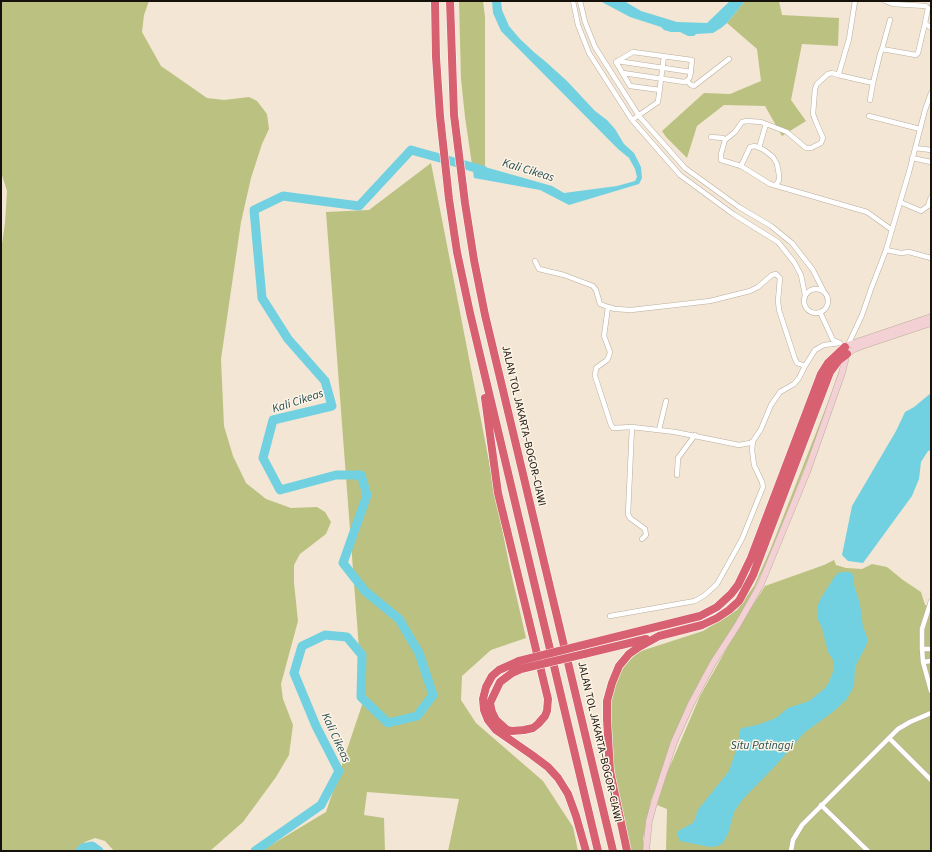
<!DOCTYPE html>
<html>
<head>
<meta charset="utf-8">
<style>
  body { margin:0 }
  #map { position:relative; width:932px; height:852px; overflow:hidden; background:#f3e6d4; font-family:"Source Sans 3",sans-serif }
  canvas { display:block }
  .frame { position:absolute; inset:0; border:2px solid #16110b; pointer-events:none }
</style>
</head>
<body>
<div id="map">
<canvas width="932" height="852"></canvas>
<div class="frame"></div>
</div>
<script>
const ctx = document.querySelector('canvas').getContext('2d');
ctx.lineJoin = 'round';
function fill(path, color) { ctx.fillStyle = color; ctx.fill(path, 'evenodd'); }
const shape = rows => new Path2D(rows.map(r => 'M' + r).join(''));
function stroke(path, color, width, dash) { ctx.strokeStyle = color; ctx.lineWidth = width; ctx.lineCap = dash ? 'butt' : 'round'; ctx.setLineDash(dash || []); ctx.stroke(path); }
function write(font, color, halo, rows, align = 'center') {
  ctx.font = font + ' "Source Sans 3",sans-serif'; ctx.lineWidth = 3; ctx.setLineDash([]); ctx.textBaseline = 'middle'; ctx.strokeStyle = halo; ctx.fillStyle = color; for (const [text, x, y, turn = 0] of rows) {
    ctx.save(); ctx.translate(x, y); ctx.rotate((+turn || 0) * Math.PI / 180); ctx.textAlign = isNaN(turn) ? turn : align; if (halo) ctx.strokeText(text, 0, 0); ctx.fillText(text, 0, 0); ctx.restore();
  }
}
fill(shape([
  [1,1,149,1,144,15,142,32,161,66,207,98,224,100,249,97,257,101,267,114,269,129,262,144,251,178,241,222,221,359,224,426,233,456,246,483,266,499,291,508,317,507,325,512,331,522,326,534,300,554,294,565,294,583,298,621,281,684,283,699,293,725,289,755,276,777,243,822,210,851,114,851,105,841,95,838,85,842,76,851,1,851,1,251,5,223,7,191,1,172],
  [459,1,483,1,485,17,485,167,472,165,465,117,461,79],
  [745,1,779,1,782,15,839,18,838,46,802,44,791,100,806,121,782,136,765,106,724,105,697,126,687,158,666,137,662,131,704,93,730,94,761,81,757,49,727,23],
  [431,163,509,564,526,638,491,650,462,676,461,700,476,723,543,781,573,827,578,851,448,851,459,799,367,792,364,815,384,818,385,851,261,851,326,812,363,702,326,212,369,210],
  [837,379,839,379,773,549,745,608,702,676,687,707,651,800,643,839,643,851,629,851,612,772,610,699,618,672,638,652,703,631,737,610,754,586,771,548],
  [834,560,836,565,846,568,862,569,872,564,887,567,903,580,921,592,925,605,931,606,931,851,666,851,667,809,657,805,664,780,700,696,737,630,765,586,824,565]
]), '#bbc281');
fill(shape([
  [492,1,501,1,502,10,509,26,520,39,535,53,546,62,567,81,595,111,607,120,615,129,624,144,634,153,641,167,642,178,639,184,569,205,540,190,474,178,472,165,485,167,552,186,564,193,617,186,635,181,637,177,635,169,629,158,618,149,501,31,493,13],
  [600,1,624,1,641,11,677,22,707,23,730,1,745,1,727,23,721,28,713,33,696,34,694,36,688,36,680,32,671,32,664,30,661,27,630,17],
  [931,393,931,450,928,451,921,462,919,479,912,496,863,563,848,561,842,555,852,506,896,431,905,412,914,407],
  [840,572,850,572,853,575,854,585,860,604,863,627,868,639,866,646,855,667,854,686,847,699,834,711,804,733,777,764,743,799,734,812,728,834,723,843,718,846,710,847,680,841,677,834,678,831,693,823,696,817,697,811,729,771,739,742,740,730,742,728,757,725,776,718,788,708,809,701,824,689,828,684,833,672,833,660,828,652,822,628,818,620,817,607,821,598,835,576]
]), '#72d1e0');
stroke(shape([
  [80,851,83,848,92,846,99,851],
  [255,851,321,805,339,771,316,726,294,673,302,646,325,635,347,637,362,655,361,697,388,723,417,716,433,695,419,653,399,619,365,591,343,563,367,495,361,475,336,475,280,490,263,458,273,420,332,406,325,381,288,339,262,298,254,210,283,196,359,206,411,150,483,170]
]), '#72d1e0', 9);
const street = shape([
  [573,1,578,25,589,53,632,120,680,175,733,214,778,242,794,262,801,275,805,295],
  [580,1,585,22,595,47,639,116,685,168,739,207,771,226,792,243,813,270,823,290],
  [885,1,893,4,926,6,928,8,925,23,931,28],
  [882,49,890,20],
  [617,61,691,72],
  [623,73,684,82,687,81,690,77,692,60,633,52,616,62,630,86,660,90],
  [838,75,873,83],
  [687,81,691,85,694,86,729,59],
  [870,100,873,83,880,54,882,49,916,55,918,53,925,23],
  [869,116,920,129],
  [632,120,658,102,664,56],
  [711,137,723,138,725,140,721,154,721,160,741,166,770,184,867,212,892,230],
  [725,140,735,132,742,122,747,121,761,122,787,132,806,148,811,148,821,143,823,138,816,122,813,114,815,89,817,84,828,74,832,73,838,75,839,73,849,39,855,1],
  [759,148,766,124],
  [915,148,931,150],
  [912,158,931,162],
  [741,166,750,147,755,146,764,150,773,157,777,164,779,175,779,180,776,185],
  [900,202,921,211,928,206,931,197],
  [886,250,901,253,909,252,931,258],
  [535,261,539,269,564,275,593,286,596,290,600,304,608,307,604,336,610,352,609,356,607,360,596,368,595,376,611,425,613,428,632,427,675,432,739,445,750,443,753,441,761,429,771,405,780,392,794,384,799,378,805,366,815,350,824,345,840,343],
  '804 301a12 12 0 1 1 24 0a12 12 0 1 1-24 0Z',
  [608,307,615,309,631,310,710,301,750,291,758,287,772,275,776,274,780,278,778,301,779,310,795,359,797,363,805,366],
  [820,312,833,340,840,343],
  [848,345,862,315,871,289,886,250,909,172,925,110,931,93],
  [632,427,628,514,630,518,645,529,646,535,642,539],
  [659,430,666,401],
  [677,475,678,458,695,435],
  [931,601,922,629,922,649,923,662,931,691],
  [610,616,695,601,705,595,717,584,742,539,763,487,762,482,754,465,752,450,753,441],
  [922,649,931,649],
  [923,662,931,661],
  [889,738,931,780],
  [821,805,868,851],
  [791,851,793,840,802,825,898,729,910,722,931,713]
]);
const secondary = shape([
  [846,350,845,347,848,345,931,317],
  [847,354,854,349,862,346,931,323],
  [646,851,649,821,654,803,674,742,691,704,713,663,737,626,761,584,807,472,842,373,847,353]
]);
const highway = shape([
  [435,1,436,57,440,116,449,199,457,252,470,313,598,851],
  [450,1,454,115,465,203,474,260,485,315,613,851],
  [485,398,498,493,548,699,547,711,545,716,538,724,533,728,524,730,512,731,507,730,496,720,492,712,490,703,500,682,512,673,521,669],
  [583,645,700,616,717,607,731,594,738,585,751,558,821,374,828,363,845,347],
  [584,654,646,639],
  [519,661,499,670,492,676,486,687,483,699,484,710,488,720,496,730,532,755,548,767,558,778,568,794,576,816,586,851],
  [627,851,610,771,607,719,607,701,612,683,619,666,629,654,639,647,659,636,702,625,717,618,729,610,739,601,753,575,830,372,839,360,847,354]
]);
stroke(street, '#b9ad9d', 5.5);
stroke(secondary, '#b9ad9d', 7);
stroke(highway, '#fff', 9);
stroke(street, '#fff', 4.5);
stroke(secondary, '#f3d0d4', 6);
stroke(highway, '#d86171', 8);
const highwayBridge = shape([
  [519,661,583,645],
  [521,669,584,654]
]);
stroke(highwayBridge, '#fff', 9, []);
stroke(highwayBridge, '#d86171', 8);
write('11px', '#16110b', '#fef4e6', [
  ["JALAN TOL JAKARTA–BOGOR–CIAWI",523,426,77],
  ["JALAN TOL JAKARTA–BOGOR–CIAWI",599,742,77]
]);
write('italic 12px', '#275258', '#fef4e6', [
  ["Kali Cikeas",528,171,17],
  ["Kali Cikeas",298,402,-18],
  ["Kali Cikeas",335,738,65],
  ["Situ Patinggi",762,746]
]);
</script>
</body>
</html>
